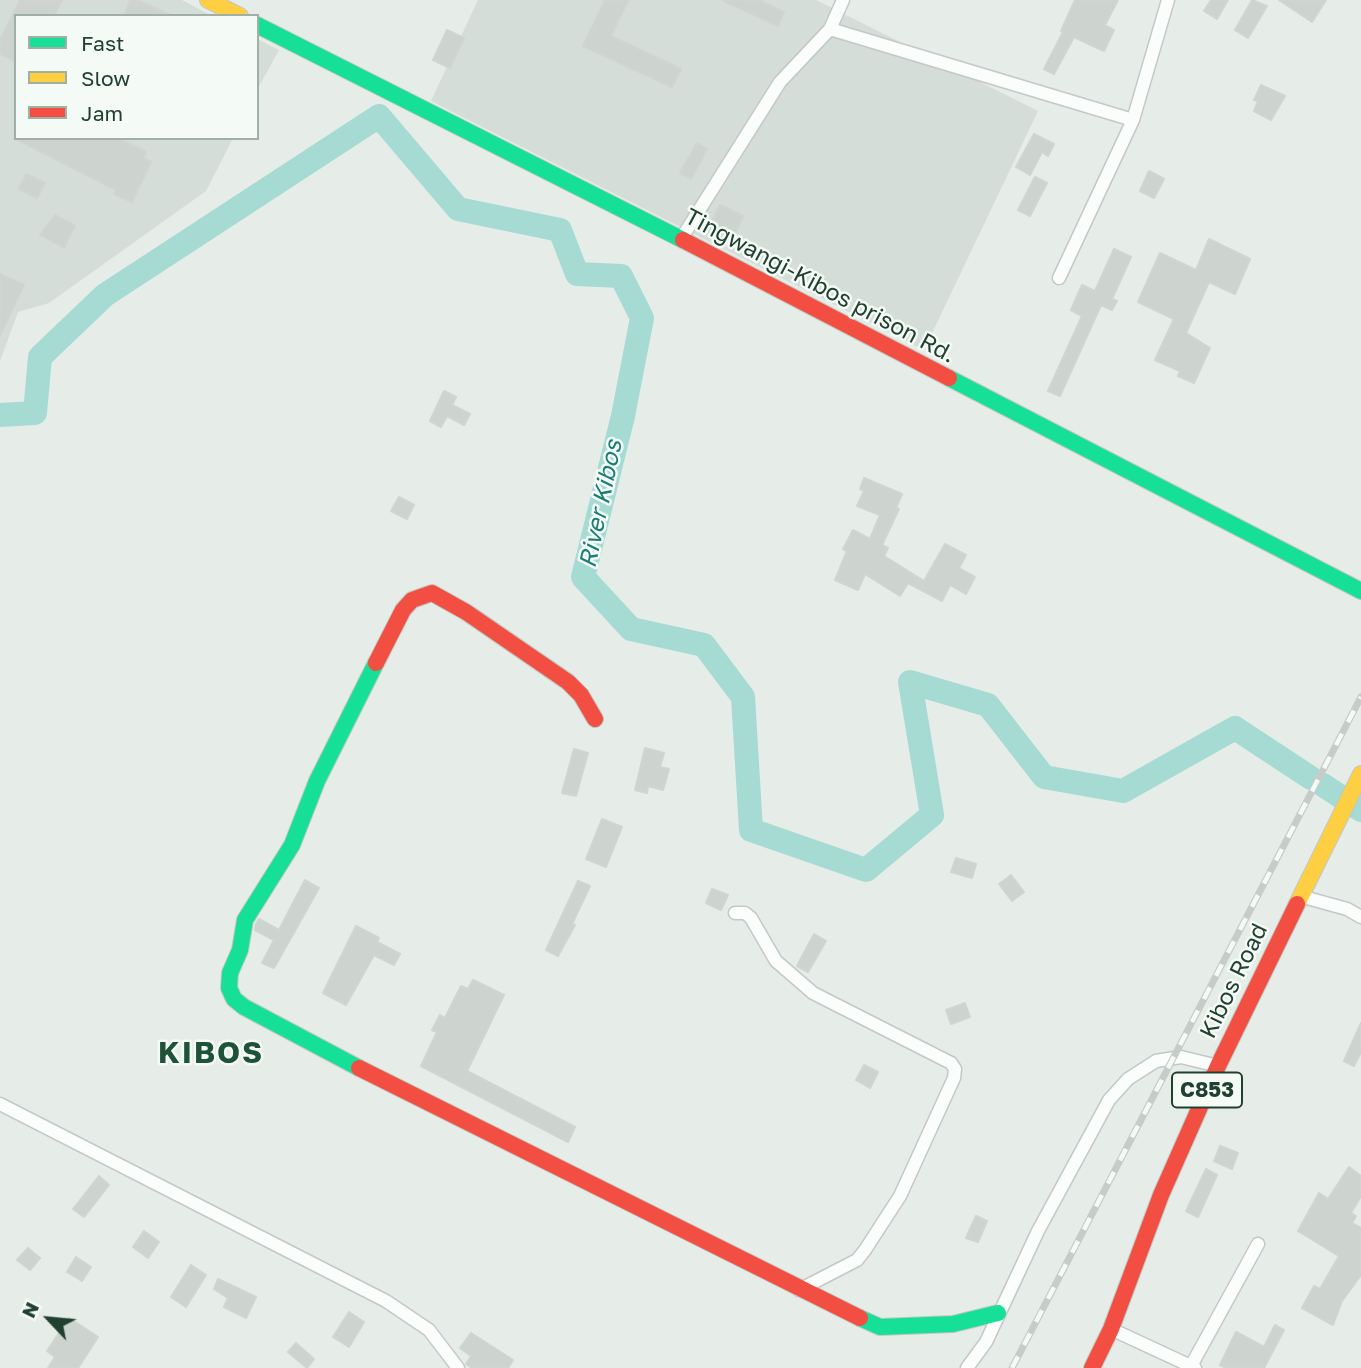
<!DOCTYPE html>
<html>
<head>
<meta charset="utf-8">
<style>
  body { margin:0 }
  #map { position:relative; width:1361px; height:1368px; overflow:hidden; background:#e6ece8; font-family:"Golos Text",sans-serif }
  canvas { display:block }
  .legend { position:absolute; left:14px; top:14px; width:245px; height:126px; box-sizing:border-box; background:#f4faf6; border:2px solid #a0b0a7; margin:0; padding:9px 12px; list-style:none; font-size:21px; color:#224030 }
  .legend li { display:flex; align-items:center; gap:14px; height:35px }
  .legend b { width:35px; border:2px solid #a0b0a7 }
  .north { position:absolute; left:14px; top:1284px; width:70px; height:70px; -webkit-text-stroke:5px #f4faf6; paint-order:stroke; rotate:296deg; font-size:19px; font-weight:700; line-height:28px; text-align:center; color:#224030 }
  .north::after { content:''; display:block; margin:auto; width:24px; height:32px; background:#224030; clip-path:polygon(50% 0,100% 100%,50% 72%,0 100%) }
</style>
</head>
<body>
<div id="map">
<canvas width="1361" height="1368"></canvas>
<ul class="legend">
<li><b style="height:9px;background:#16e098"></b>Fast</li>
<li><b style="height:9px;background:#ffcf43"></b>Slow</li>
<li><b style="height:9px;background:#f24e42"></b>Jam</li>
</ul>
<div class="north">N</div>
</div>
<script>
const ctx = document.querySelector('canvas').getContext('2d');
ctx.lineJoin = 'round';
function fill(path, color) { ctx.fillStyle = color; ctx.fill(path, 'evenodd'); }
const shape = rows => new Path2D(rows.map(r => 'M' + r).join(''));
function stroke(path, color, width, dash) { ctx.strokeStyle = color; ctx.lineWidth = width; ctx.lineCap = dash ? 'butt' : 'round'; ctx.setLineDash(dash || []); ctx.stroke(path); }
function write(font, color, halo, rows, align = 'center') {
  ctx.font = font + ' "Golos Text",sans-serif'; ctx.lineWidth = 5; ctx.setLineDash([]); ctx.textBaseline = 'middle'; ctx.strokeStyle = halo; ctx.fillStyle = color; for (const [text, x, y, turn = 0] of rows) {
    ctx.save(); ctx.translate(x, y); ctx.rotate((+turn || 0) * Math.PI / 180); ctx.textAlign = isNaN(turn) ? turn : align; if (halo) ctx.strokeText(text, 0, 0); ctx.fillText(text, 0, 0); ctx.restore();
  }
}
fill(shape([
  [0,0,182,0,212,16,16,16,16,138,233,138,206,191,49,303,18,312,0,361],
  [478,0,816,0,1038,111,924,350,431,101],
  [257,39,279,50,257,90]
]), '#d4ddd7');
stroke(shape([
  [0,415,35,413,40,357,105,295,379,116,458,209,560,230,577,274,621,276,642,318,623,416,583,577,631,629,704,645,743,697,751,830,866,870,932,815,910,682,988,705,1044,777,1123,791,1235,728,1311,778],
  [1323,785,1361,810]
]), '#a6dbd4', 24);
const building = shape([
  [20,0,62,0,54,16,16,16,16,62,0,54,0,40,20,0],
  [130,0,137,0,173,16,124,16,130,0],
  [605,0,628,0,611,36,681,69,672,87,583,46,605,0],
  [722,0,758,0,784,12,778,26,722,0],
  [1075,0,1118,0,1105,25,1114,30,1104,51,1074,37,1054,74,1044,69,1063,32,1061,31,1075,0],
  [1211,0,1228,0,1217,19,1204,11,1211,0],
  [1252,0,1267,6,1248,38,1235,30,1252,0],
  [1279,0,1326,0,1312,22,1279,0],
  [447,30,464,38,450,68,433,60,447,30],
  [1261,85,1285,96,1271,120,1254,111,1258,101,1254,100,1261,85],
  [1034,134,1054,144,1048,156,1042,152,1030,175,1016,167,1034,134],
  [14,138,118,138,146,152,143,158,151,162,132,202,114,194,116,190,14,138],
  [697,143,707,149,691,179,680,173,697,143],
  [1149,171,1164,179,1154,198,1140,191,1149,171],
  [26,174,45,183,37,198,19,189,26,174],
  [1035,177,1047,183,1030,216,1018,210,1035,177],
  [720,205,743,216,733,238,709,227,720,205],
  [55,215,75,226,64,247,40,235,55,215],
  [1209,239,1250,259,1235,294,1209,282,1186,333,1210,348,1194,383,1178,376,1180,371,1155,360,1174,319,1138,302,1160,253,1196,270,1209,239],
  [1114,249,1131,257,1112,299,1117,301,1112,310,1101,305,1060,396,1048,391,1082,316,1071,310,1082,285,1095,291,1114,249],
  [0,274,24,285,0,335,0,274],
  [444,391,456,397,452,405,470,414,464,425,447,416,441,427,430,421,444,391],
  [864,478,902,494,896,508,899,509,882,545,888,548,884,556,924,581,945,544,966,555,959,568,975,577,966,594,950,585,942,601,908,583,900,596,865,574,858,590,835,580,847,551,843,549,853,530,870,539,880,515,857,506,864,491,860,489,864,478],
  [399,497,414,505,407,519,391,511,399,497],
  [645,748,664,753,660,767,669,769,663,790,648,786,647,793,635,790,645,748],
  [574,749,588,753,576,796,562,793,574,749],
  [602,819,622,827,606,867,586,859,602,819],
  [956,858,976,864,972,878,951,872,956,858],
  [1011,875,1024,892,1012,901,999,884,1011,875],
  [305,880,319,888,274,968,262,963,274,940,255,930,256,924,259,919,279,930,305,880],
  [578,881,590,886,572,924,575,925,558,956,546,950,578,881],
  [712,889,728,895,721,910,706,903,712,889],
  [356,926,379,938,377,942,400,954,394,965,374,955,346,1005,323,993,356,926],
  [814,934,826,941,808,972,797,966,814,934],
  [473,980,504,995,467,1071,575,1127,568,1142,421,1066,437,1032,432,1030,440,1015,445,1018,461,986,468,989,473,980],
  [965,1003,970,1017,951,1024,946,1010,965,1003],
  [1361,1023,1361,1052,1354,1066,1344,1061,1361,1023],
  [864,1065,878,1072,870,1088,856,1080,864,1065],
  [1220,1146,1238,1153,1232,1169,1214,1161,1220,1146],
  [1349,1167,1361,1176,1361,1196,1351,1213,1356,1216,1352,1223,1361,1228,1361,1275,1342,1301,1333,1325,1302,1308,1314,1286,1320,1289,1339,1256,1298,1231,1319,1193,1328,1199,1349,1167],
  [1206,1169,1217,1175,1198,1217,1186,1211,1206,1169],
  [99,1176,109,1185,84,1217,73,1209,99,1176],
  [976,1216,987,1221,978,1242,966,1238,976,1216],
  [144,1231,159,1242,148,1258,133,1247,144,1231],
  [28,1248,40,1258,30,1270,17,1260,28,1248],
  [76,1257,91,1267,82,1281,67,1272,76,1257],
  [191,1265,206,1275,186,1307,171,1297,191,1265],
  [218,1279,256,1297,246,1318,224,1307,228,1298,214,1289,218,1279],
  [349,1312,364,1322,349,1347,333,1337,349,1312],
  [69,1318,98,1337,78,1368,48,1368,55,1357,47,1351,69,1318],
  [1275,1325,1284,1330,1264,1368,1226,1368,1220,1365,1236,1332,1264,1347,1275,1325],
  [471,1333,513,1360,508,1368,472,1368,466,1364,471,1356,460,1348,471,1333],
  [296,1343,314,1359,307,1368,288,1352,296,1343]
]);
fill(building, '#cdd3cf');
stroke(building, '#cfd5d1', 2);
const street = shape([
  [830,29,1133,120],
  [681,239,780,82,830,29,843,0],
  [1059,278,1133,120,1168,0],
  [1300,896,1347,909,1361,917],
  [735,913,745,913,751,918,776,961,813,993,951,1063,955,1069,954,1078,900,1196,865,1250,857,1260,799,1290],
  [0,1104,386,1301,429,1330,458,1368],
  [1111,1329,1195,1368],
  [1191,1366,1258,1244],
  [967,1368,986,1342,1038,1231,1109,1100,1128,1079,1156,1061,1181,1057,1218,1066]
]);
const fast = shape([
  [257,25,683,240],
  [949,378,1361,591],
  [359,1068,244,1007,234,999,229,988,230,973,240,950,245,920,292,845,317,781,376,663],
  [860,1318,880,1327,953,1324,998,1313]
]);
const slow = shape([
  [208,0,240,16],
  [1297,904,1361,774]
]);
const jam = shape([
  [683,240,949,378],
  [376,663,403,610,412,600,432,593,466,612,568,682,581,695,595,719],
  [359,1068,860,1318],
  [1092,1368,1111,1329,1161,1195,1218,1066,1297,904]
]);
stroke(street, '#c3c9c5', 15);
stroke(fast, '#c0c8c3', 18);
stroke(slow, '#c0c8c3', 18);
stroke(jam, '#c0c8c3', 18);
stroke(street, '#fbfcfc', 12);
stroke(fast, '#16e098', 16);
stroke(slow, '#ffcf43', 16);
stroke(jam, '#f24e42', 16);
const rail = shape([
  [1012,1368,1361,697]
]);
stroke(rail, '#c7ccc9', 7);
stroke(rail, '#f4faf6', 4.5, [13]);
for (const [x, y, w] of [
  [1207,1090,70]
]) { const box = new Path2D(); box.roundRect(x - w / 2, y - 17.5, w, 35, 5); ctx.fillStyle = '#f4faf6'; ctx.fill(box); stroke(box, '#224030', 2); }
write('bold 21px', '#224030', null, [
  ["C853",1207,1090]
]);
write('23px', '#224030', '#f4faf6', [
  ["Tingwangi-Kibos prison Rd.",820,286,28],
  ["Kibos Road",1234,981,-64]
]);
write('italic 24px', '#1a7e75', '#f4faf6', [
  ["River Kibos",601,504,-78]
]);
ctx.letterSpacing = '2px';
write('bold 30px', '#1e5338', '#f4faf6', [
  ["KIBOS",211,1053]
]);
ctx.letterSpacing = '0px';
</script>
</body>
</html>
